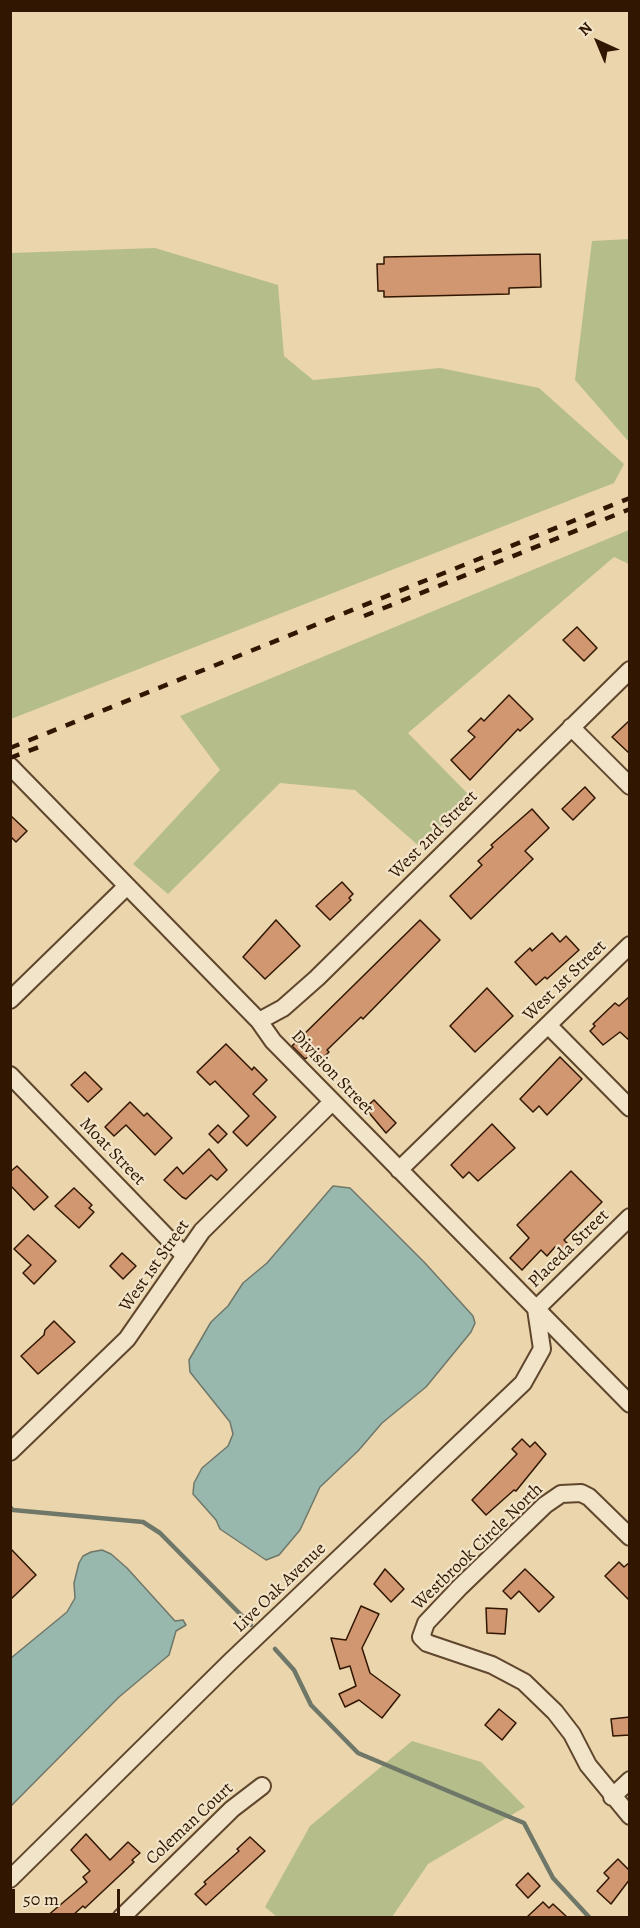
<!DOCTYPE html>
<html>
<head>
<meta charset="utf-8">
<style>
  body { margin:0 }
  #map { position:relative; width:640px; height:1928px; overflow:hidden; background:#ead5ac; font-family:Alegreya,serif }
  canvas { display:block }
  .frame { position:absolute; inset:0; border:12px solid #311601; pointer-events:none }
  .north { position:absolute; left:568px; top:12px; width:60px; height:60px; -webkit-text-stroke:4px #f1e4c9; paint-order:stroke; rotate:316deg; font-size:16px; font-weight:700; line-height:24px; text-align:center; color:#311601 }
  .north::after { content:''; display:block; margin:auto; width:21px; height:27px; background:#311601; clip-path:polygon(50% 0,100% 100%,50% 72%,0 100%) }
  .scale { position:absolute; left:12px; top:1889px; width:108px; height:27px; box-sizing:border-box; border:3px solid #311601; border-top:0; padding-left:8px; font-size:18px; line-height:21px; white-space:nowrap; color:#311601; -webkit-text-stroke:4px #f1e4c9; paint-order:stroke }
</style>
</head>
<body>
<div id="map">
<canvas width="640" height="1928"></canvas>
<div class="frame"></div>
<div class="north">N</div>
<div class="scale">50 m</div>
</div>
<script>
const ctx = document.querySelector('canvas').getContext('2d');
ctx.lineJoin = 'round';
function fill(path, color) { ctx.fillStyle = color; ctx.fill(path, 'evenodd'); }
const shape = rows => new Path2D(rows.map(r => 'M' + r).join(''));
function stroke(path, color, width, dash) { ctx.strokeStyle = color; ctx.lineWidth = width; ctx.lineCap = dash ? 'butt' : 'round'; ctx.setLineDash(dash || []); ctx.stroke(path); }
function write(font, color, halo, rows, align = 'center') {
  ctx.font = font + ' Alegreya,serif'; ctx.lineWidth = 4.5; ctx.setLineDash([]); ctx.textBaseline = 'middle'; ctx.strokeStyle = halo; ctx.fillStyle = color; for (const [text, x, y, turn = 0] of rows) {
    ctx.save(); ctx.translate(x, y); ctx.rotate((+turn || 0) * Math.PI / 180); ctx.textAlign = isNaN(turn) ? turn : align; if (halo) ctx.strokeText(text, 0, 0); ctx.fillText(text, 0, 0); ctx.restore();
  }
}
fill(shape([
  [629,239,630,239,629,442,575,380,592,241],
  [155,248,278,285,284,356,313,380,440,368,539,388,624,464,614,483,11,719,11,253],
  [629,530,629,564,614,557,408,733,470,796,420,847,355,790,280,783,168,894,133,864,220,770,180,716],
  [412,1741,481,1762,525,1807,428,1864,392,1917,277,1917,265,1907,310,1826]
]), '#b5be8b');
const water = shape([
  [333,1186,350,1188,425,1263,473,1316,475,1323,471,1332,426,1387,382,1423,358,1451,320,1487,300,1530,279,1555,266,1560,220,1529,216,1520,193,1494,194,1483,202,1468,228,1446,233,1434,230,1422,190,1372,189,1360,211,1322,228,1306,243,1283,267,1263,333,1186],
  [102,1550,111,1554,127,1568,175,1621,183,1620,186,1625,176,1631,169,1655,119,1697,11,1806,11,1658,67,1612,75,1598,74,1583,79,1563,83,1556,91,1552,102,1550]
]);
fill(water, '#98b8ae');
stroke(water, '#6f7769', 1.5);
stroke(shape([
  [10,1507,13,1510,143,1522,160,1533,251,1625],
  [275,1649,294,1670,311,1705,358,1753,524,1823,553,1878,589,1917]
]), '#6f7769', 4.5);
const building = shape([
  [540,254,541,287,509,288,509,294,384,297,384,291,378,291,377,264,384,264,384,257,540,254],
  [577,627,597,648,584,661,563,640,577,627],
  [509,695,533,719,520,731,518,729,470,780,451,760,475,737,468,731,481,718,484,721,509,695],
  [630,720,630,754,612,737,630,720],
  [585,787,595,798,573,820,562,809,585,787],
  [532,809,549,828,525,851,533,859,471,919,450,896,482,865,478,861,493,847,491,845,532,809],
  [10,815,27,831,16,842,10,836,10,815],
  [342,882,353,894,349,898,351,900,330,920,316,906,342,882],
  [276,920,300,946,265,979,243,957,276,920],
  [420,920,440,940,363,1019,361,1017,327,1050,329,1052,317,1064,309,1056,305,1059,292,1046,420,920],
  [552,933,560,942,566,936,579,950,547,979,545,977,536,985,515,962,530,948,532,951,552,933],
  [487,988,513,1016,475,1052,450,1026,487,988],
  [630,996,630,1041,620,1032,603,1045,590,1031,595,1026,593,1024,615,1003,619,1006,630,996],
  [226,1044,252,1070,254,1067,267,1080,253,1094,276,1117,247,1146,233,1132,249,1116,215,1081,210,1085,197,1072,226,1044],
  [560,1057,582,1079,547,1115,539,1106,533,1112,520,1099,560,1057],
  [85,1072,102,1089,88,1102,71,1085,85,1072],
  [374,1100,396,1123,386,1133,365,1108,374,1100],
  [130,1102,144,1116,147,1113,172,1138,155,1155,126,1125,114,1136,105,1127,130,1102],
  [492,1124,515,1148,478,1181,469,1172,463,1178,451,1165,492,1124],
  [218,1125,227,1134,218,1143,209,1134,218,1125],
  [209,1149,227,1170,217,1180,211,1175,186,1199,182,1197,164,1180,177,1167,183,1174,209,1149],
  [17,1166,48,1197,34,1210,10,1185,10,1172,17,1166],
  [571,1171,602,1202,564,1240,572,1248,564,1256,555,1247,547,1256,541,1250,522,1270,510,1258,529,1238,517,1225,571,1171],
  [74,1188,92,1205,89,1208,94,1212,79,1228,55,1206,74,1188],
  [28,1235,56,1261,34,1284,23,1273,31,1265,14,1249,28,1235],
  [122,1253,136,1266,123,1279,110,1266,122,1253],
  [54,1321,75,1342,38,1374,21,1356,44,1335,45,1330,54,1321],
  [522,1439,530,1447,535,1442,546,1454,516,1491,514,1490,486,1515,472,1500,517,1454,512,1449,522,1439],
  [10,1548,36,1575,10,1600,10,1548],
  [619,1562,624,1567,630,1562,630,1601,605,1576,619,1562],
  [385,1569,404,1589,391,1602,374,1584,385,1569],
  [525,1569,554,1597,539,1612,519,1591,511,1599,503,1591,525,1569],
  [361,1606,379,1614,362,1648,370,1673,400,1695,382,1718,359,1700,345,1707,339,1694,356,1686,350,1666,340,1669,331,1638,346,1640,361,1606],
  [486,1608,507,1609,505,1634,487,1633,486,1608],
  [499,1709,516,1723,502,1740,485,1725,499,1709],
  [630,1717,630,1735,613,1736,611,1719,630,1717],
  [86,1834,110,1860,128,1842,140,1853,132,1860,134,1862,85,1908,83,1906,71,1917,46,1917,87,1882,83,1877,90,1871,71,1850,86,1834],
  [250,1837,265,1851,206,1905,195,1894,206,1884,204,1882,239,1851,237,1849,250,1837],
  [618,1859,630,1871,630,1879,611,1904,597,1891,609,1878,604,1873,618,1859],
  [528,1873,540,1886,528,1898,516,1885,528,1873],
  [543,1902,549,1908,553,1904,567,1917,527,1917,543,1902]
]);
fill(building, '#d09771');
stroke(building, '#311601', 1.5);
const minor = shape([
  [571,727,630,786],
  [10,766,259,1021,273,1041,630,1404],
  [10,1000,127,886],
  [259,1021,283,1008,317,978,630,670],
  [548,1025,630,1108],
  [10,1075,185,1256],
  [399,1170,630,945],
  [10,1452,127,1339,202,1231,332,1102],
  [630,1537,589,1497,581,1493,561,1494,545,1505,460,1587,426,1623,421,1637,427,1643,492,1665,524,1682,555,1712,572,1734,588,1765,630,1816],
  [612,1797,630,1780],
  [10,1879,230,1662,523,1383,542,1349,536,1309,630,1217],
  [121,1918,232,1809,262,1786]
]);
stroke(minor, '#5f462c', 20);
stroke(minor, '#f1e4c9', 16);
stroke(shape([
  [364,616,630,509],
  [10,748,630,498],
  [10,758,44,745]
]), '#311601', 4.5, [10, 10]);
write('18px', '#311601', '#f1e4c9', [
  ["West 2nd Street",434,835,-45],
  ["West 1st Street",565,981,-44],
  ["Division Street",332,1073,46],
  ["Moat Street",112,1152,46],
  ["Placeda Street",569,1249,-44],
  ["West 1st Street",155,1266,-55],
  ["Westbrook Circle North",478,1547,-44],
  ["Live Oak Avenue",280,1588,-44],
  ["Coleman Court",190,1824,-43]
]);
</script>
</body>
</html>
